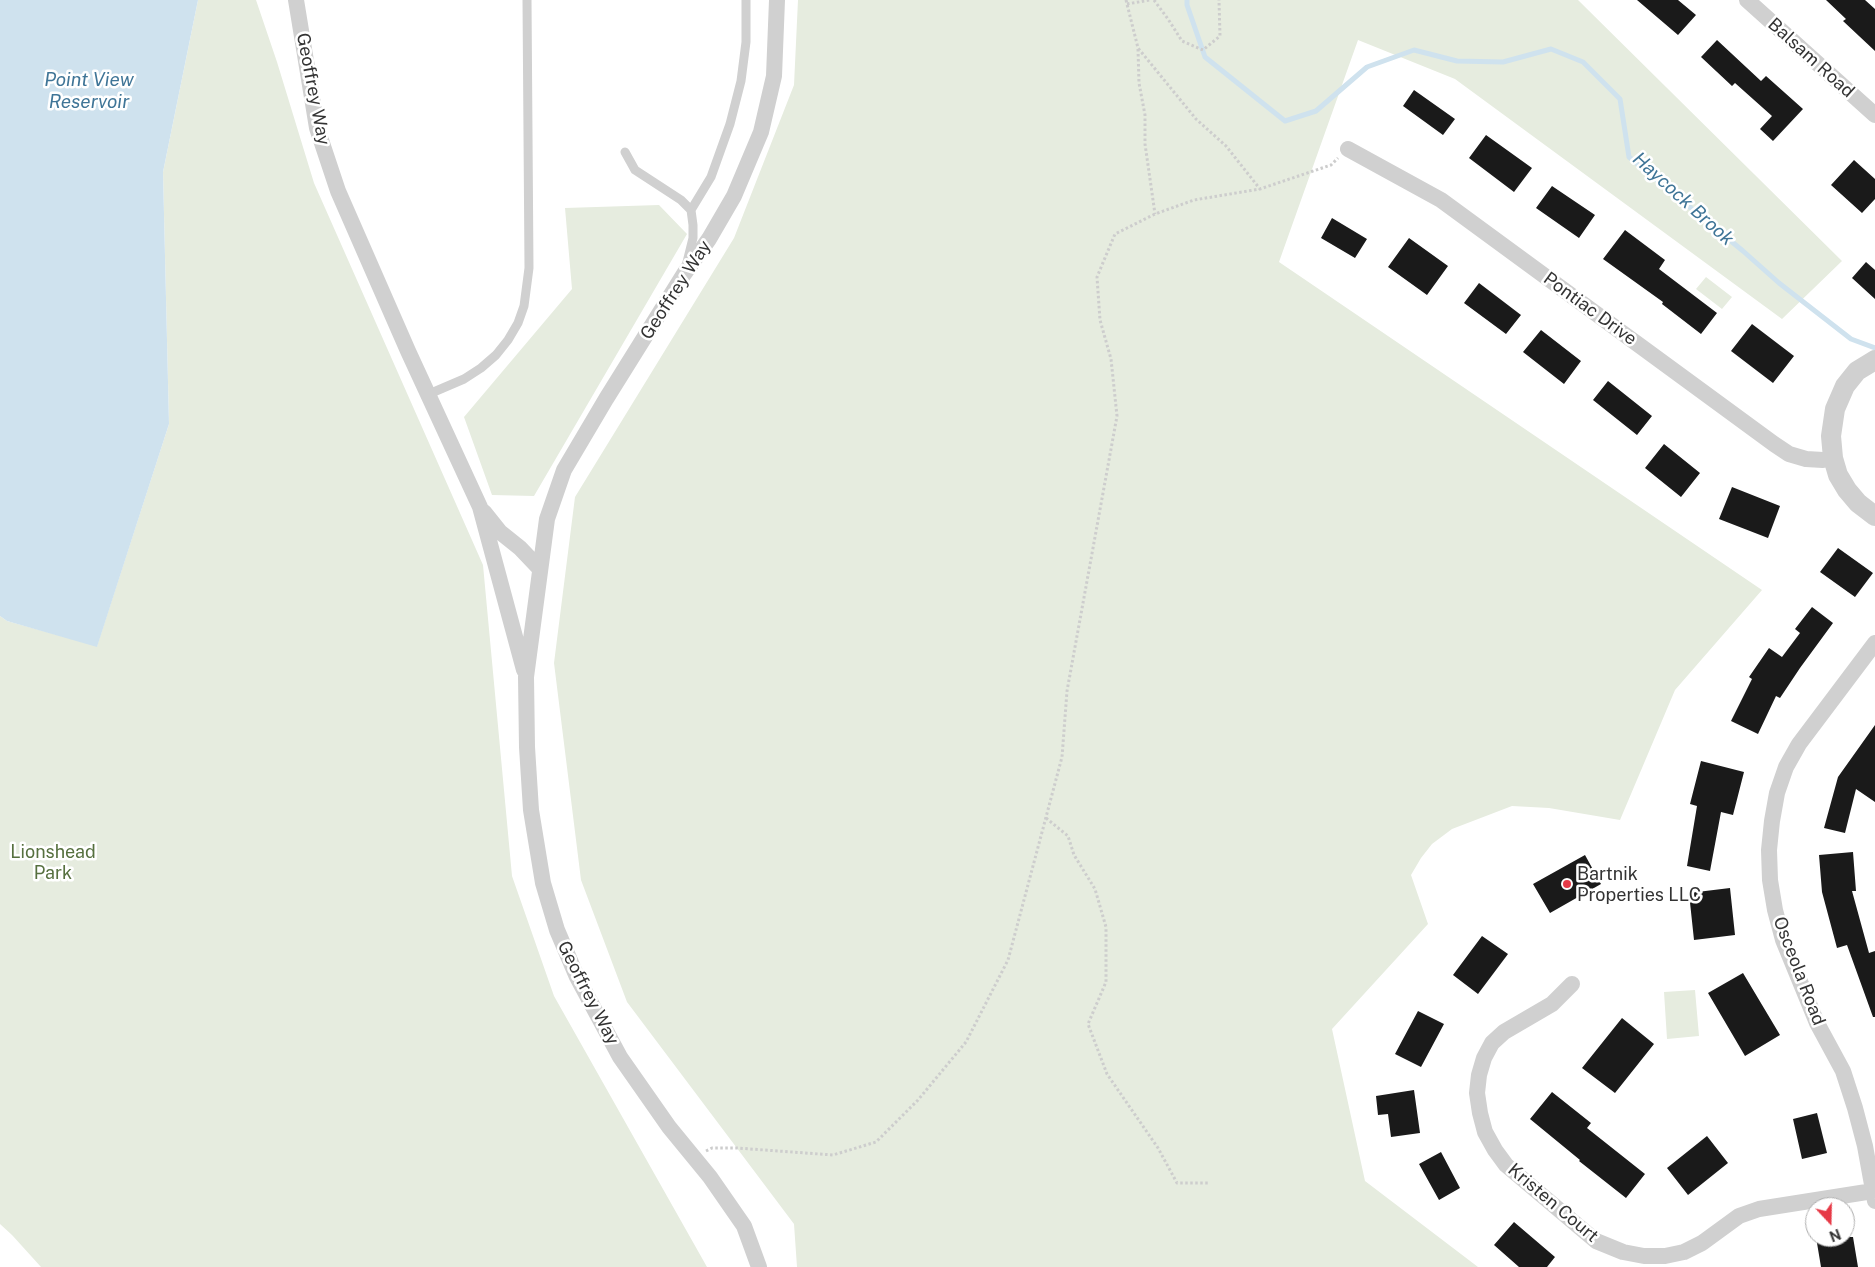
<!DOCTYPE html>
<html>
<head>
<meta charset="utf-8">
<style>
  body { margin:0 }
  #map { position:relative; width:1875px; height:1267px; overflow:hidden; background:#fff; font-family:"Public Sans",sans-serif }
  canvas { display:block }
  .north { position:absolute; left:1805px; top:1197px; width:50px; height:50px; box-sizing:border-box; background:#fff; border:1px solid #adadad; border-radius:50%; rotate:159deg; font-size:14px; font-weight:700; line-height:20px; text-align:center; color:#333 }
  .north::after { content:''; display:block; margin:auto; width:18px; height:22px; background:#e63946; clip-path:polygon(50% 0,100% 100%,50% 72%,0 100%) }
</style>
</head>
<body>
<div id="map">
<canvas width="1875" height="1267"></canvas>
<div class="north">N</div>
</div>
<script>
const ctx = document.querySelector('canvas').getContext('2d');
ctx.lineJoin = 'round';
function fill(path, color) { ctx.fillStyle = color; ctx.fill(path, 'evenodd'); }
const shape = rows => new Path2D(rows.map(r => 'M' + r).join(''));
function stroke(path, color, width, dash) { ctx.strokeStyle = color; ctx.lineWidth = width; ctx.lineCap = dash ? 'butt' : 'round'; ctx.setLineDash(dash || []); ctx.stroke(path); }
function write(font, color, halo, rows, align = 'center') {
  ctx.font = font + ' "Public Sans",sans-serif'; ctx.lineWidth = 5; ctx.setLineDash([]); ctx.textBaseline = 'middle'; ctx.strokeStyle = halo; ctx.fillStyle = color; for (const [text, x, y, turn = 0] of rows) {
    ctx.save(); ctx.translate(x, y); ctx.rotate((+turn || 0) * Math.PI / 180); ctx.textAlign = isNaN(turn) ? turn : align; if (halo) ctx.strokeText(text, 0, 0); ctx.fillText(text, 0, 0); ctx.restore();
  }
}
fill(shape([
  [198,0,256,0,277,62,314,183,483,565,512,876,554,996,707,1267,41,1267,12,1235,0,1224,0,616,7,621,97,646,169,424,163,172],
  [798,0,1578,0,1842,261,1782,319,1455,79,1358,40,1279,262,1762,590,1675,690,1620,820,1549,808,1512,806,1452,829,1432,844,1421,858,1411,875,1428,924,1332,1029,1365,1181,1478,1267,797,1267,794,1224,627,1002,581,880,554,663,575,497,734,238,794,85],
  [659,205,687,234,534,496,492,495,464,417,572,289,565,208],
  [1706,277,1732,297,1722,309,1696,289],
  [1695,990,1699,1036,1667,1039,1664,992]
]), '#e6ecdf');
fill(shape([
  [0,0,198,0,163,172,169,424,97,647,7,621,0,616]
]), '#cfe2ee');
stroke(shape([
  [1187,0,1187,5,1205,57,1285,121,1316,111,1367,67,1414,50,1457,61,1503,62,1551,49,1583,62,1620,99,1629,157,1743,251,1779,283,1851,339,1875,348]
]), '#cfe2ee', 5);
fill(shape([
  [1637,0,1678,0,1696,15,1678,35],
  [1826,0,1865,0,1875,9,1875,51,1843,21,1846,19],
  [1717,40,1761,81,1766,76,1803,109,1773,141,1760,129,1772,116,1735,83,1732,86,1701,57],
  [1414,90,1455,119,1443,135,1403,106],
  [1486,135,1532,168,1514,192,1469,158],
  [1854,160,1875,179,1875,199,1862,213,1831,185],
  [1552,186,1595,215,1579,238,1536,208],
  [1332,218,1367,239,1355,258,1321,238],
  [1625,230,1665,260,1659,269,1717,313,1701,334,1662,304,1663,302,1603,259],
  [1409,238,1448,266,1427,295,1388,267],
  [1866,262,1875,270,1875,299,1852,278],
  [1479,283,1521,315,1506,334,1464,303],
  [1752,324,1794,356,1773,383,1731,351],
  [1541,330,1581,361,1564,384,1523,352],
  [1608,381,1652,416,1637,435,1593,400],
  [1664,444,1700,473,1681,497,1645,468],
  [1732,487,1780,506,1768,538,1719,519],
  [1838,548,1873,573,1855,597,1820,572],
  [1812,607,1833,623,1800,668,1780,698,1776,696,1758,734,1731,721,1752,679,1749,677,1769,648,1782,657,1800,633,1795,629],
  [1875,725,1875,802,1856,789,1845,833,1824,828,1838,777],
  [1701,761,1744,772,1733,815,1721,812,1710,871,1687,866,1697,806,1690,804],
  [1853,852,1856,891,1852,891,1869,953,1875,951,1875,1017,1873,1017,1847,945,1837,948,1822,892,1819,855],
  [1585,855,1601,884,1550,913,1533,884],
  [1730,888,1735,935,1694,940,1689,893],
  [1482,936,1508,954,1478,994,1453,975],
  [1743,973,1780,1035,1745,1056,1708,993],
  [1418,1011,1444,1024,1421,1067,1395,1054],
  [1622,1018,1654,1044,1615,1093,1582,1068],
  [1414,1090,1420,1133,1391,1137,1388,1114,1378,1115,1376,1096],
  [1552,1092,1591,1123,1587,1128,1645,1174,1626,1198,1579,1161,1580,1160,1530,1119],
  [1817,1113,1827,1153,1802,1159,1793,1119],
  [1707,1136,1728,1163,1688,1195,1667,1168],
  [1441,1152,1460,1188,1439,1200,1419,1164],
  [1514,1222,1555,1257,1547,1267,1519,1267,1494,1245],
  [1816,1237,1853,1237,1858,1267,1821,1267]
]), '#1a1a1a');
stroke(shape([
  [1126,0,1138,48,1196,119,1226,146,1260,189],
  [1154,0,1168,19,1182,41,1203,50,1220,36,1219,0],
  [1127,4,1150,0],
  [1138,49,1139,83,1145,115,1145,144,1155,214],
  [1046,818,1068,836,1074,855,1095,889,1106,927,1106,982,1088,1024,1107,1074,1158,1148,1177,1183,1209,1183],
  [706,1151,712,1148,737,1148,833,1155,876,1142,918,1100,966,1042,1008,960,1062,757,1067,691,1117,416,1111,359,1100,320,1097,277,1115,234,1155,214,1194,200,1260,189,1331,165,1338,158]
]), '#cdcdcd', 3, [2.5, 2.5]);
stroke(shape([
  [625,152,635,170,681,200,691,210,693,225,693,238,687,262],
  [691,210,711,177,730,124,741,81,746,42,746,0],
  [429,394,464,379,481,368,496,355,508,340,518,323,524,306,529,268,527,0]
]), '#d0d0d0', 9);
stroke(shape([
  [296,0,317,128,338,191,408,351,480,507,524,670],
  [1747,0,1875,115],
  [1348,149,1441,200,1774,444,1789,454,1806,459,1823,460,1833,458],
  [484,512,500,532,520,548,540,569],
  [1572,984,1552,1004,1504,1032,1492,1043,1484,1058,1479,1075,1477,1093,1480,1113,1485,1132,1495,1150,1506,1165,1596,1241,1623,1252,1644,1256,1665,1256,1684,1252,1702,1243,1739,1216,1759,1209,1873,1191],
  [1875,1201,1865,1146,1855,1108,1843,1071,1817,1023,1783,940,1775,910,1770,880,1769,850,1772,821,1777,793,1786,767,1799,744,1875,643],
  [759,1267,744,1226,710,1177,669,1127,620,1057,577,977,557,930,543,883,531,810,527,747,526,677,547,519,564,470,606,399,684,274,709,239,734,196,761,132,774,76,777,0]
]), '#d0d0d0', 16);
stroke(shape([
  [1875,360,1857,371,1845,386,1835,409,1831,436,1833,458,1838,475,1847,490,1858,503,1875,516]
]), '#d0d0d0', 20);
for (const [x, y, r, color] of [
  [1567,884,5,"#e63946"]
]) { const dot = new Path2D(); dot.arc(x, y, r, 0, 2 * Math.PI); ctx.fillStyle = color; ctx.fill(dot); stroke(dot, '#fff', 2); }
write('18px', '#333', '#fff', [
  ["Balsam Road",1811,58,42],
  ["Geoffrey Way",313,89,79],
  ["Geoffrey Way",676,290,-57],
  ["Pontiac Drive",1590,309,36],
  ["Osceola Road",1799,971,69],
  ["Geoffrey Way",588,993,63],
  ["Kristen Court",1553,1203,40]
]);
write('18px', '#56703f', '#fff', [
  ["Lionshead",53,852],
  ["Park",53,873]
]);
write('18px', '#333', '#fff', [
  ["Bartnik",1577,874],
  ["Properties LLC",1577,895]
], 'left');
write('italic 19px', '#3f7597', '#fff', [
  ["Point View",89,80],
  ["Reservoir",89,102],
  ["Haycock Brook",1683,199,42]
]);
</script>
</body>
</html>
